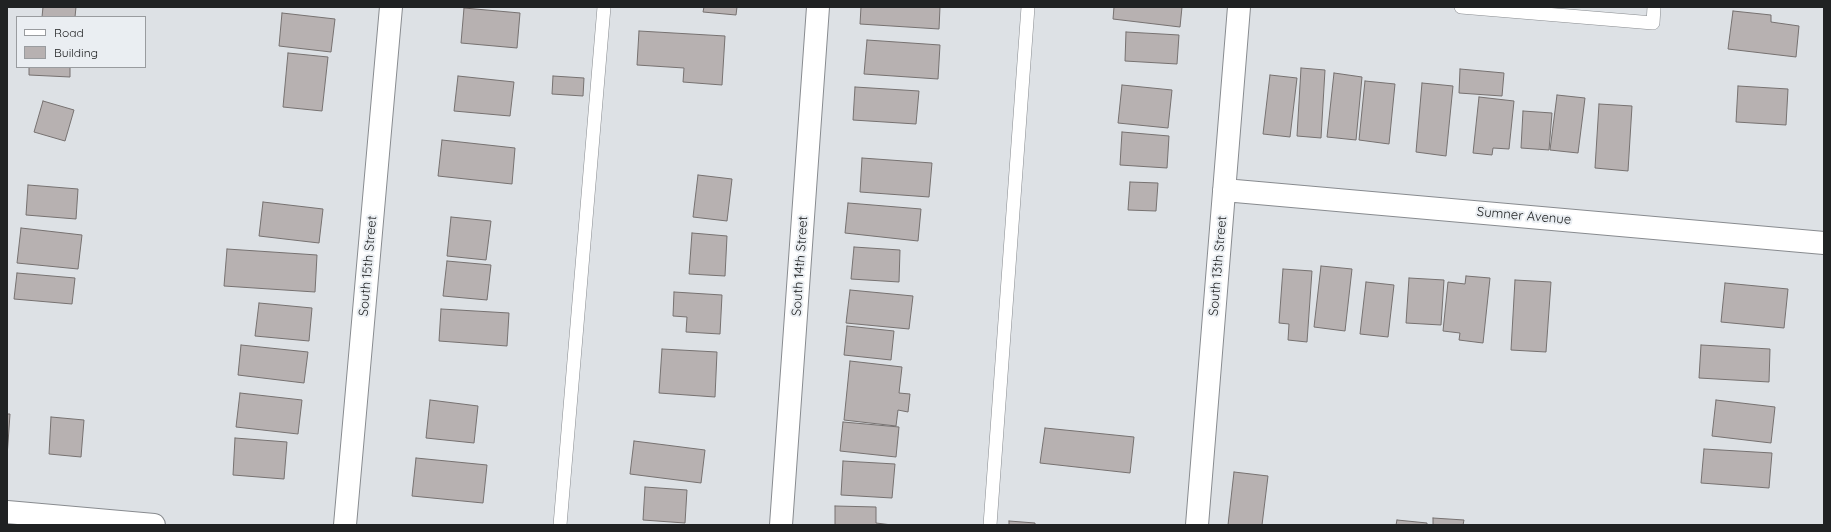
<!DOCTYPE html>
<html>
<head>
<meta charset="utf-8">
<style>
  body { margin:0 }
  #map { position:relative; width:1831px; height:532px; overflow:hidden; background:#dde1e5; font-family:Quicksand,sans-serif }
  canvas { display:block }
  .frame { position:absolute; inset:0; border:8px solid #202223; pointer-events:none }
  .legend { position:absolute; left:16px; top:16px; width:130px; height:52px; box-sizing:border-box; background:#eaeef2; border:1px solid #999c9f; margin:0; padding:5px 7px; list-style:none; font-size:12px; color:#202223 }
  .legend li { display:flex; align-items:center; gap:8px; height:20px }
  .legend b { width:20px; border:1px solid #999c9f }
</style>
</head>
<body>
<div id="map">
<canvas width="1831" height="532"></canvas>
<div class="frame"></div>
<ul class="legend">
<li><b style="height:5px;background:#fff"></b>Road</li>
<li><b style="height:11px;background:#b7b1b1"></b>Building</li>
</ul>
</div>
<script>
const ctx = document.querySelector('canvas').getContext('2d');
ctx.lineJoin = 'round';
function fill(path, color) { ctx.fillStyle = color; ctx.fill(path, 'evenodd'); }
const shape = rows => new Path2D(rows.map(r => 'M' + r).join(''));
function stroke(path, color, width, dash) { ctx.strokeStyle = color; ctx.lineWidth = width; ctx.lineCap = dash ? 'butt' : 'round'; ctx.setLineDash(dash || []); ctx.stroke(path); }
function write(font, color, halo, rows, align = 'center') {
  ctx.font = font + ' Quicksand,sans-serif'; ctx.lineWidth = 4; ctx.setLineDash([]); ctx.textBaseline = 'middle'; ctx.strokeStyle = halo; ctx.fillStyle = color; for (const [text, x, y, turn = 0] of rows) {
    ctx.save(); ctx.translate(x, y); ctx.rotate((+turn || 0) * Math.PI / 180); ctx.textAlign = isNaN(turn) ? turn : align; if (halo) ctx.strokeText(text, 0, 0); ctx.fillText(text, 0, 0); ctx.restore();
  }
}
const building = shape([
  [43,7,76,7,75,17,42,17,43,7],
  [704,7,737,7,736,15,703,12,704,7],
  [861,7,940,7,939,29,860,24,861,7],
  [1114,7,1182,7,1180,27,1113,19,1114,7],
  [464,8,520,13,517,48,461,43,464,8],
  [1733,11,1771,15,1771,22,1799,26,1796,57,1728,49,1733,11],
  [282,13,335,19,331,52,279,46,282,13],
  [639,31,725,36,722,85,683,82,684,68,637,65,639,31],
  [1126,32,1179,35,1177,64,1125,61,1126,32],
  [867,40,940,45,938,79,864,74,867,40],
  [288,53,328,57,322,111,283,107,288,53],
  [29,67,70,67,70,77,29,75,29,67],
  [1301,68,1325,70,1321,138,1297,136,1301,68],
  [1460,69,1504,73,1502,96,1459,93,1460,69],
  [1334,73,1362,77,1356,140,1327,137,1334,73],
  [1270,75,1297,78,1290,137,1263,134,1270,75],
  [458,76,514,82,510,116,454,111,458,76],
  [553,76,584,78,583,96,552,94,553,76],
  [1365,81,1395,84,1389,144,1359,140,1365,81],
  [1422,83,1453,86,1446,156,1416,152,1422,83],
  [1122,85,1172,90,1168,128,1118,123,1122,85],
  [1738,86,1788,89,1786,125,1736,122,1738,86],
  [855,87,919,91,916,124,853,120,855,87],
  [1557,95,1585,98,1578,153,1550,150,1557,95],
  [1479,97,1514,101,1509,149,1493,148,1492,155,1473,153,1479,97],
  [43,101,74,110,65,141,34,132,43,101],
  [1599,104,1632,106,1628,171,1595,168,1599,104],
  [1523,111,1552,113,1549,150,1521,148,1523,111],
  [1122,132,1169,136,1167,168,1120,165,1122,132],
  [442,140,515,148,512,184,438,176,442,140],
  [862,158,932,163,929,197,860,192,862,158],
  [698,175,732,179,727,221,693,217,698,175],
  [1130,182,1158,183,1156,211,1128,210,1130,182],
  [28,185,78,189,76,219,26,215,28,185],
  [263,202,323,209,319,243,259,236,263,202],
  [848,203,921,209,918,241,845,233,848,203],
  [451,217,491,221,486,260,447,256,451,217],
  [21,228,82,235,78,269,17,263,21,228],
  [692,233,727,236,725,276,689,274,692,233],
  [854,247,900,250,899,282,851,279,854,247],
  [227,249,317,255,315,292,224,286,227,249],
  [447,261,491,265,487,300,443,296,447,261],
  [1321,266,1352,269,1345,331,1314,327,1321,266],
  [1283,269,1312,271,1307,342,1288,340,1289,324,1279,323,1283,269],
  [17,273,75,278,72,304,14,299,17,273],
  [1466,276,1490,278,1483,343,1459,340,1460,333,1443,331,1448,282,1465,284,1466,276],
  [1409,278,1444,280,1441,325,1406,323,1409,278],
  [1515,280,1551,282,1546,352,1511,350,1515,280],
  [1366,282,1394,285,1388,337,1360,334,1366,282],
  [1725,283,1788,289,1784,328,1721,322,1725,283],
  [850,290,913,296,909,329,846,323,850,290],
  [674,292,722,295,720,334,686,332,687,317,673,316,674,292],
  [259,303,312,308,309,341,255,336,259,303],
  [441,309,509,313,507,346,439,341,441,309],
  [847,326,894,331,891,360,844,355,847,326],
  [241,345,308,352,304,383,238,375,241,345],
  [1701,345,1770,349,1769,382,1699,378,1701,345],
  [662,349,717,352,715,397,659,393,662,349],
  [850,361,902,367,899,393,910,394,908,412,898,410,896,426,844,420,850,361],
  [240,393,302,400,298,434,236,427,240,393],
  [430,400,478,406,474,443,426,438,430,400],
  [1716,400,1775,407,1771,443,1712,436,1716,400],
  [7,414,10,414,7,457,7,414],
  [51,417,84,420,81,457,49,454,51,417],
  [843,422,899,427,896,457,840,451,843,422],
  [1045,428,1134,437,1130,473,1040,463,1045,428],
  [235,438,287,442,284,479,233,475,235,438],
  [634,441,705,450,701,483,630,474,634,441],
  [1704,449,1772,453,1769,488,1701,483,1704,449],
  [416,458,487,465,483,503,412,496,416,458],
  [843,461,895,464,892,498,841,495,843,461],
  [1234,472,1268,476,1262,525,1228,525,1234,472],
  [645,487,687,490,685,523,643,520,645,487],
  [835,506,876,507,876,523,892,525,835,525,835,506],
  [1433,518,1464,520,1463,525,1433,525,1433,518],
  [1397,520,1427,523,1427,525,1396,525,1397,520],
  [1009,521,1035,523,1035,525,1009,525,1009,521]
]);
fill(building, '#b7b1b1');
stroke(building, '#767170', 1);
const service = shape([
  [1461,7,1653,23,1654,7],
  [560,525,604,7],
  [990,525,1028,7]
]);
const minor = shape([
  [1224,190,1824,243],
  [7,512,154,525],
  [345,525,391,7],
  [781,525,818,7],
  [1197,525,1239,7]
]);
stroke(service, '#888b8f', 14);
stroke(minor, '#888b8f', 24);
stroke(service, '#fff', 13);
stroke(minor, '#fff', 22);
write('13px', '#202223', '#eaeef2', [
  ["Sumner Avenue",1524,216,5],
  ["South 15th Street",368,266,-85],
  ["South 14th Street",800,266,-86],
  ["South 13th Street",1218,266,-85]
]);
</script>
</body>
</html>
